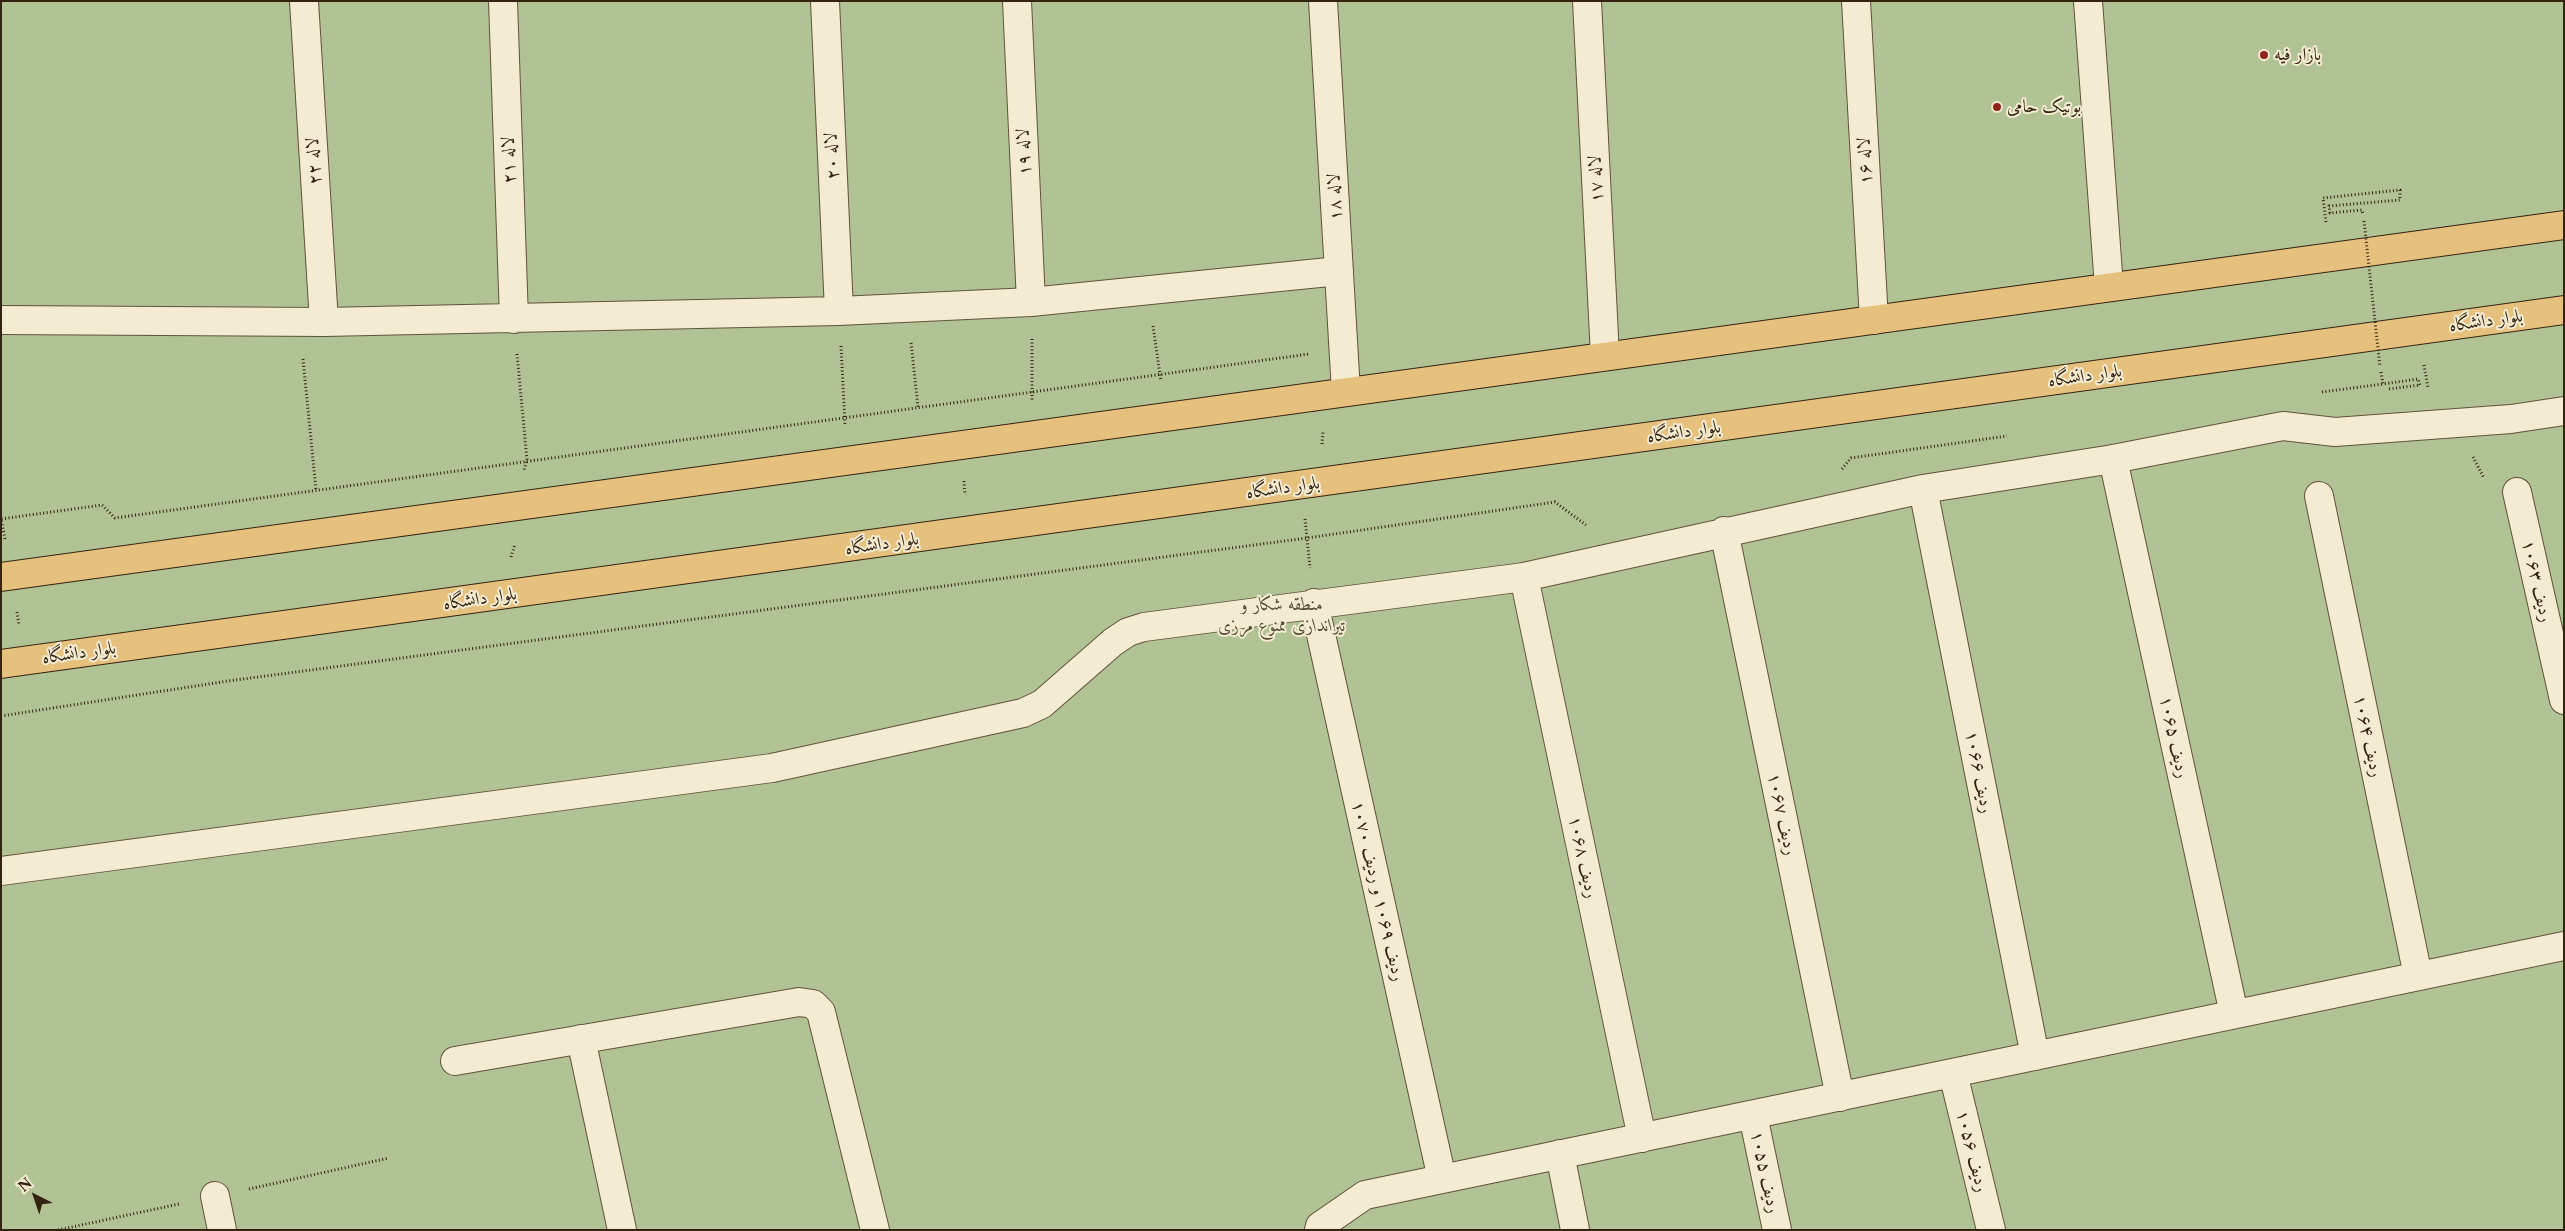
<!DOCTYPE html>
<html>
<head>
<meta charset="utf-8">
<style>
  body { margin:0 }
  #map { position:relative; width:2565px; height:1231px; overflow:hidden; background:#ece0ba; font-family:"Libre Caslon Text",serif }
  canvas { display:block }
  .frame { position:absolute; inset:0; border:2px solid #342311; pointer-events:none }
  .north { position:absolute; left:10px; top:1171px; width:50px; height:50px; -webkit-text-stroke:4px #f3ebd2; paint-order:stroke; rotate:319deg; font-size:14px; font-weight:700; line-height:20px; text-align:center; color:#342311 }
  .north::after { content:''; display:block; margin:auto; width:18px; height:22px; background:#342311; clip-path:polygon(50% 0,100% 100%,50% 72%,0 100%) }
</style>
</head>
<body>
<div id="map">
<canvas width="2565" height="1231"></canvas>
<div class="frame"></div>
<div class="north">N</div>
</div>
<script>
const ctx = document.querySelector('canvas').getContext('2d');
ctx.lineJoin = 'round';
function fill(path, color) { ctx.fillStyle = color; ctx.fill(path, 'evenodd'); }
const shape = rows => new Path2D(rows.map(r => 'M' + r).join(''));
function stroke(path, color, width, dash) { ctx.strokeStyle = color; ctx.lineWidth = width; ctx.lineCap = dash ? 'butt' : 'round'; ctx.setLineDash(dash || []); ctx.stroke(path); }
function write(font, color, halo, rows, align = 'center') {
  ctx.font = font + ' "Libre Caslon Text",Amiri,serif'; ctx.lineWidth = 4; ctx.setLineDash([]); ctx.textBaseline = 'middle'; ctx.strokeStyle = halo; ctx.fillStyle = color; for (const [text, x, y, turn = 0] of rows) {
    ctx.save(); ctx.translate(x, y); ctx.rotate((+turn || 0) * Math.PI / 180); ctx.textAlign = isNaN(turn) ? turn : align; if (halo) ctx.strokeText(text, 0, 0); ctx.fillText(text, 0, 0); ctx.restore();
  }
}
fill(shape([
  [1,1,2564,1,2564,1230,1,1230]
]), '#b1c395');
const minor = shape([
  [304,1,324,322],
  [503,1,514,319],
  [825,1,839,311],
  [1017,1,1031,302],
  [1323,1,1346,392],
  [1587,1,1605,356],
  [1856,1,1874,320],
  [2088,1,2109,287],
  [1,320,324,322,839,311,1031,302,1339,271],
  [2113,459,2234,1014],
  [1923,489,2035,1056],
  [2517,492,2564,700],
  [2319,496,2418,976],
  [1724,531,1840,1097],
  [1524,577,1642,1138],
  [1314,603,1442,1179],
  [1,871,772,768,1023,713,1042,704,1113,642,1128,632,1144,627,1524,577,1923,489,2113,459,2283,426,2335,432,2511,419,2564,411],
  [581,1039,622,1230],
  [455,1061,799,1002,813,1004,821,1012,875,1230],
  [1953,1073,1991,1230],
  [1753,1115,1777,1230],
  [1560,1154,1575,1230],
  [215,1196,222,1230],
  [1319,1230,1320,1226,1365,1195,2564,946]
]);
const major = shape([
  [1,577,2564,225],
  [1,664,2564,310]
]);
stroke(minor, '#62523b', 30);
stroke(major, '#342311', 30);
stroke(shape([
  [2326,222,2323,198,2400,190,2400,200,2329,206,2330,213,2362,210,2363,215],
  [1153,326,1161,381],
  [1032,339,1032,400],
  [911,343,918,407],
  [841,346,845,425],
  [517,354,527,460,524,470],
  [303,359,316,490],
  [2424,365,2428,388],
  [2381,372,2383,384,2418,379,2420,385,2389,389],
  [2322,392,2383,384],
  [1322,444,1323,431],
  [2473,457,2484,478],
  [1842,469,1851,458,2007,436],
  [964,481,965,495],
  [1305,519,1310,568],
  [5,539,1,519,102,505,115,518,1309,354],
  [511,557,515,544],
  [17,612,19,625],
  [1,716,228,681,1307,538,1555,502,1586,525],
  [249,1189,389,1158],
  [58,1230,179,1204]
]), '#342311', 3, [1, 2.5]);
stroke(minor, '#f3ebd2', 28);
stroke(major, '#e6c07d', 28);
stroke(shape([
  [2364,221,2380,367]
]), '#342311', 3, [1, 2.5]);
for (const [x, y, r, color] of [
  [2264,55,5,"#8f2418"],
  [1997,107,5,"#8f2418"]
]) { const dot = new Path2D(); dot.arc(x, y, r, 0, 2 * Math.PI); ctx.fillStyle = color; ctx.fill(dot); stroke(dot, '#f3ebd2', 2); }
write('18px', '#342311', '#f3ebd2', [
  ["بازار فیه",2274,55],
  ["بوتیک حامی",2007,107]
], 'left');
write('18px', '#342311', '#f3ebd2', [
  ["لاله ۱۹",1024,152,-93],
  ["لاله ۲۰",832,156,-93],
  ["لاله ۲۱",509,160,-92],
  ["لاله ۲۲",314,161,-94],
  ["لاله ۱۶",1865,161,-93],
  ["لاله ۱۷",1596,179,-93],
  ["لاله ۱۸",1335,197,-93],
  ["بلوار دانشگاه",2486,321,-8],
  ["بلوار دانشگاه",2085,376,-8],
  ["بلوار دانشگاه",1684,432,-8],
  ["بلوار دانشگاه",1283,488,-8],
  ["بلوار دانشگاه",882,544,-8],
  ["ردیف ۱۰۶۳",2537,581,77],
  ["بلوار دانشگاه",480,599,-8],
  ["بلوار دانشگاه",79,653,-8],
  ["ردیف ۱۰۶۴",2368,736,78],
  ["ردیف ۱۰۶۵",2174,737,78],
  ["ردیف ۱۰۶۶",1979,772,79],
  ["ردیف ۱۰۶۷",1782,814,78],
  ["ردیف ۱۰۶۸",1583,857,78],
  ["ردیف ۱۰۶۹ و ردیف ۱۰۷۰",1378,891,77],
  ["ردیف ۱۰۵۶",1972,1151,76],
  ["ردیف ۱۰۵۵",1765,1172,78]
]);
write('italic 18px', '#534b32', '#f3ebd2', [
  ["منطقه شکار و",1282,605],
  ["تیراندازی ممنوع مرزی",1282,626]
]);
</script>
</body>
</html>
